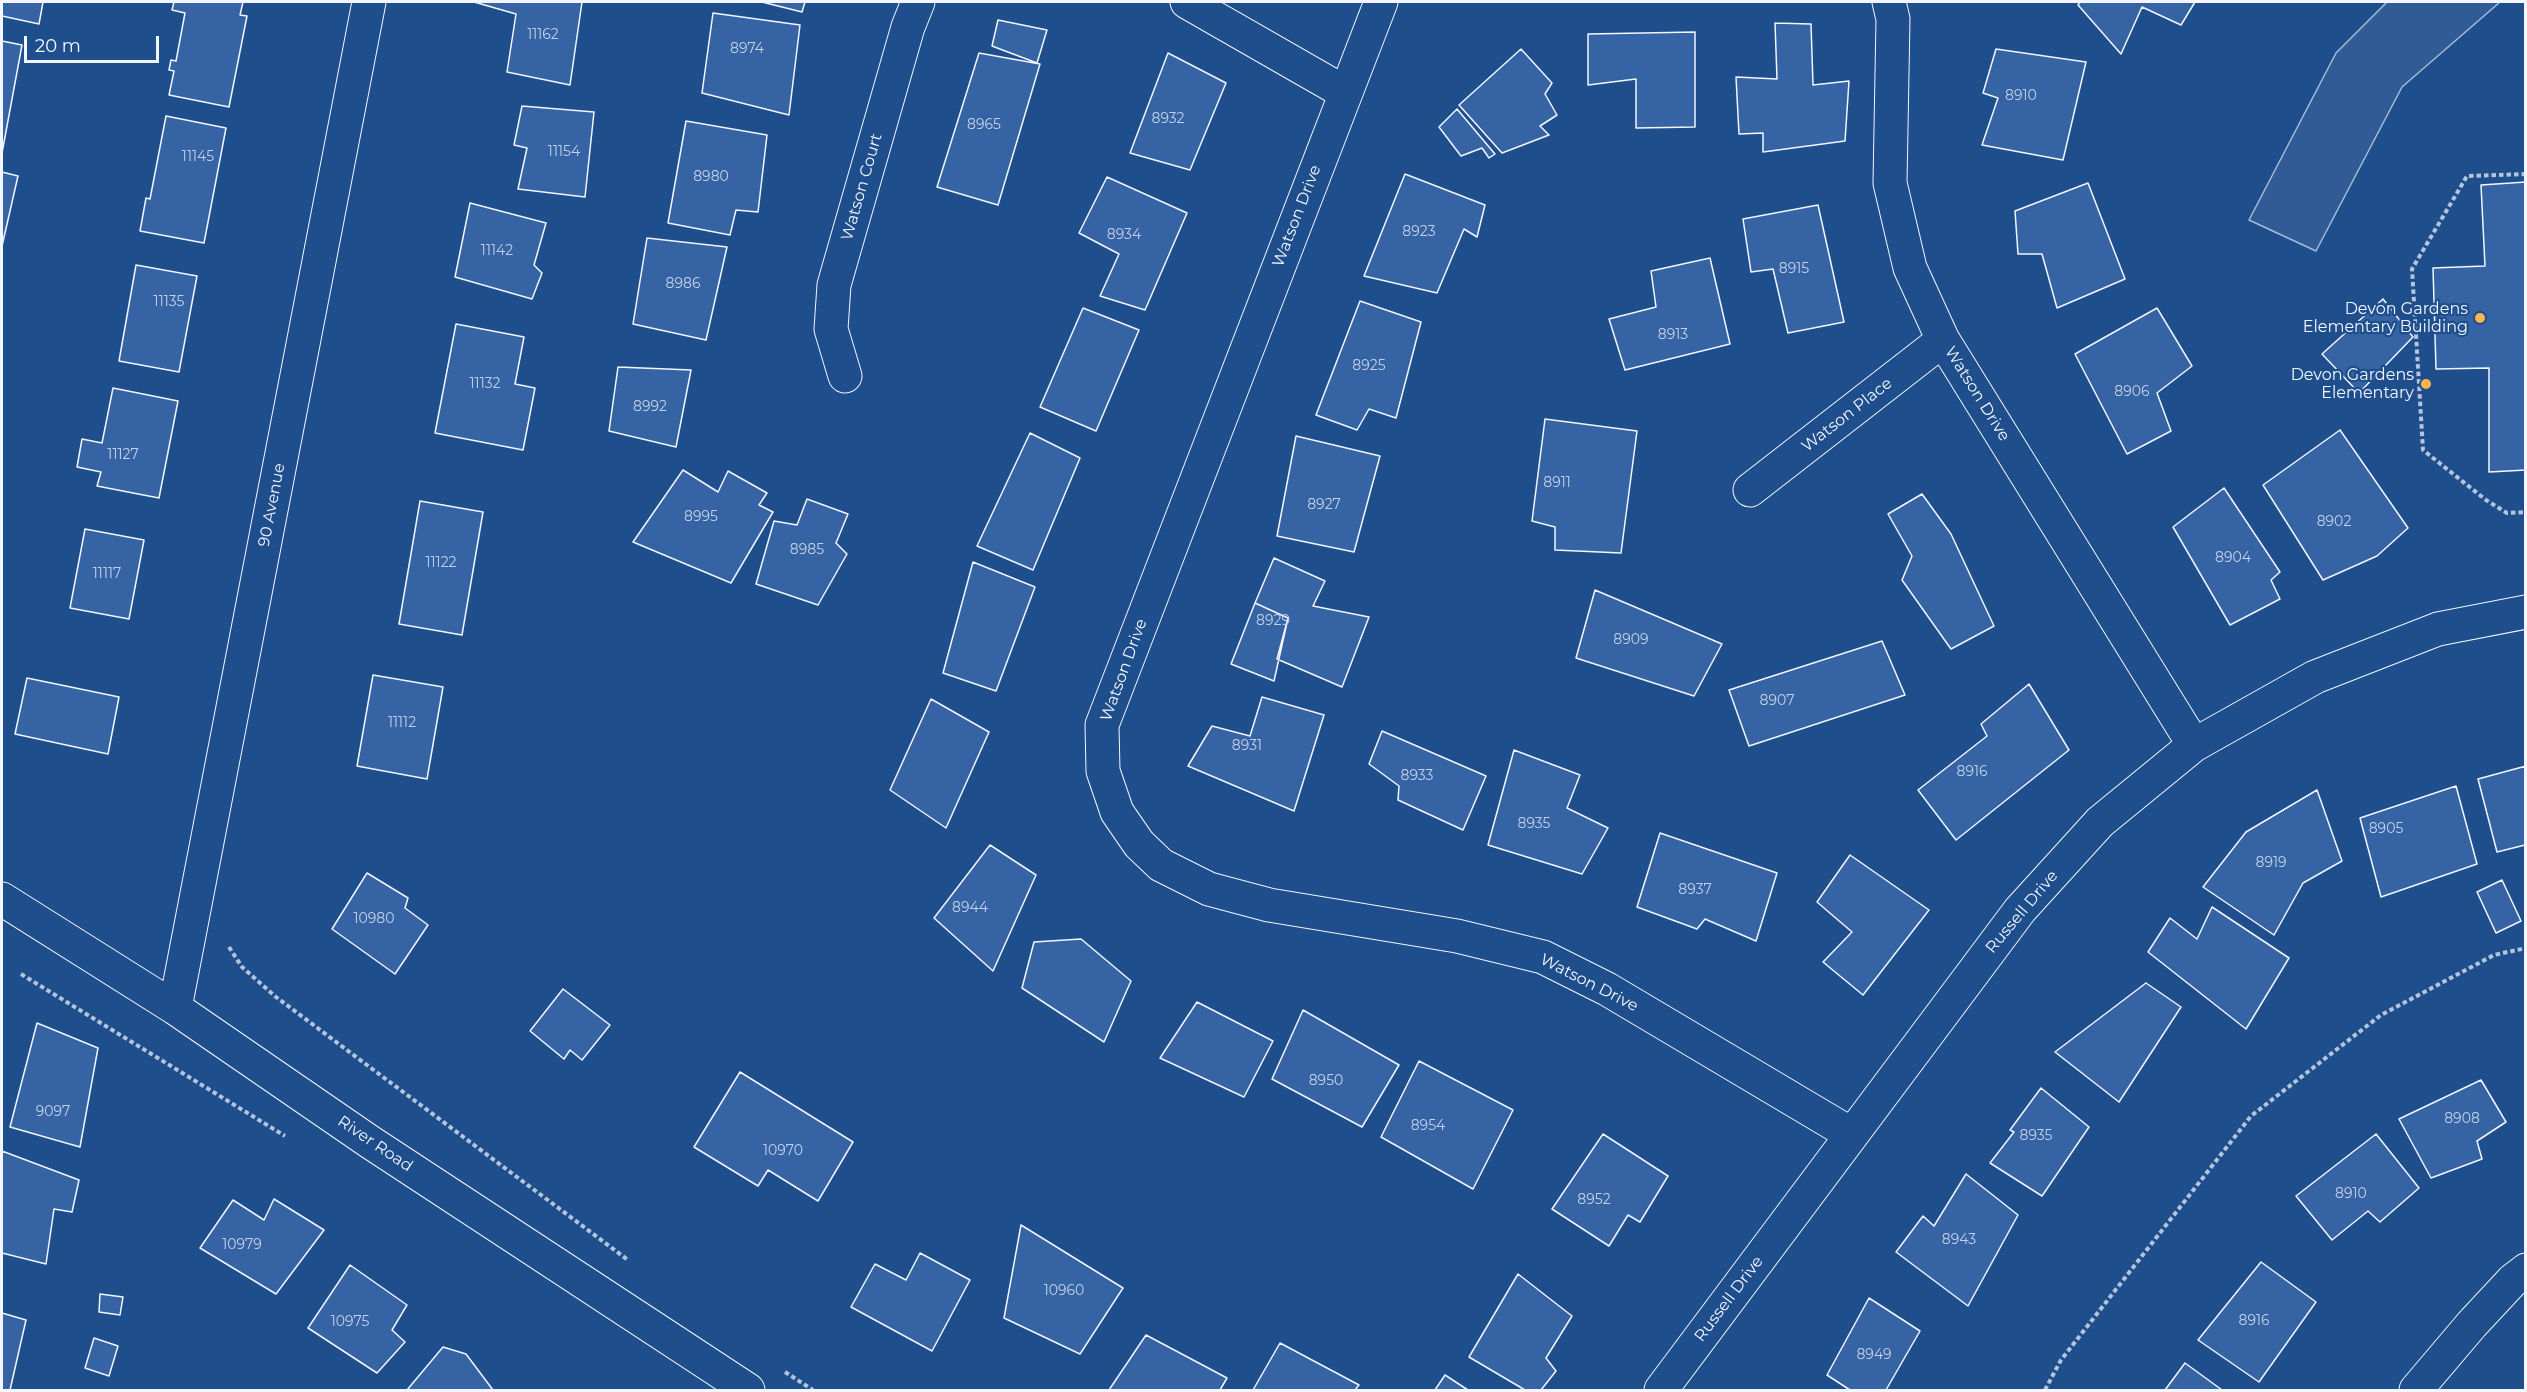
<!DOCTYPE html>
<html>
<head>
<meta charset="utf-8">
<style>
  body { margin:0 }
  #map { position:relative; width:2527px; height:1392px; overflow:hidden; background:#1f4e8c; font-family:Montserrat,sans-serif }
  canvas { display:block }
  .frame { position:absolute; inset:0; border:3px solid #f2f6ff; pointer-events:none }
  .scale { position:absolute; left:24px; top:36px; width:135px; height:27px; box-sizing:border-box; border:3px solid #f2f6ff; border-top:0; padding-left:8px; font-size:18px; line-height:21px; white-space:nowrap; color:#f2f6ff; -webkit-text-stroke:4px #1f4e8c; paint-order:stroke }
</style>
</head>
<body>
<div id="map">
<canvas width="2527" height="1392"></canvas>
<div class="frame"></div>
<div class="scale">20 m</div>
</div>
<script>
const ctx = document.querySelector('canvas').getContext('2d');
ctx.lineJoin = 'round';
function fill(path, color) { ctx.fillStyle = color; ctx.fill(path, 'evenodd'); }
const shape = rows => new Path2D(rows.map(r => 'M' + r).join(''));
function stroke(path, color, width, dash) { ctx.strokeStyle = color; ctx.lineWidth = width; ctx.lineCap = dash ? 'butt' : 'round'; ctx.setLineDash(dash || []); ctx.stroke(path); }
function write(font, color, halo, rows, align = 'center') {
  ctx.font = font + ' Montserrat,sans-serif'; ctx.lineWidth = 4.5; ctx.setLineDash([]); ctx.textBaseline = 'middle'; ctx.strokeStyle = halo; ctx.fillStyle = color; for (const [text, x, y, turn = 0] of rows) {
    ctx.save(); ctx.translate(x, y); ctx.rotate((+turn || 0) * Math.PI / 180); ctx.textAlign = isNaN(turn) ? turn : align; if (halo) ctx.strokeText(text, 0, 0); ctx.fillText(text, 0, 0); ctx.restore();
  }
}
const built = shape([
  [2387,2,2500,2,2402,87,2316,251,2249,220,2336,53,2387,2]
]);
fill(built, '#305b95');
stroke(built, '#a8bbd7', 1.5);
const building = shape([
  [2,2,43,2,39,24,2,16,2,2],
  [174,2,243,2,240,15,247,16,229,107,169,95,174,71,169,70,171,60,176,61,185,13,172,10,174,2],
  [474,2,582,2,570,85,507,72,516,14,474,2],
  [762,2,805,2,802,12,762,2],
  [2080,2,2195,2,2181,25,2142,7,2121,54,2078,5,2080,2],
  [713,13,800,25,789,115,702,93,713,13],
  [998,20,1047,30,1037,63,992,46,998,20],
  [1775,23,1811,24,1813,85,1849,81,1845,141,1763,152,1763,133,1739,134,1736,77,1777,79,1775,23],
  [1695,32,1695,127,1636,128,1636,79,1588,85,1588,34,1695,32],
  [2,41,22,45,2,153,2,41],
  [1521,49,1552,83,1545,94,1557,115,1540,126,1549,135,1502,153,1459,105,1521,49],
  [1996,49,2086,62,2063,160,1982,145,1998,98,1983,93,1996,49],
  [979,53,1040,64,998,205,937,187,979,53],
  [1168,53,1226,83,1190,170,1130,153,1168,53],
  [522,106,594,112,585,197,518,189,527,148,514,145,522,106],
  [1457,109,1495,154,1489,158,1482,148,1461,156,1439,127,1457,109],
  [166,116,226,128,204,243,140,231,146,198,150,199,166,116],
  [686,121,767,135,758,212,736,210,730,235,668,223,686,121],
  [2,172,18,176,2,246,2,172],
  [1405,174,1485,205,1477,237,1464,229,1437,293,1364,276,1405,174],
  [1107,177,1187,213,1145,310,1100,296,1119,254,1079,233,1107,177],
  [2526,182,2526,470,2489,472,2489,368,2436,369,2433,268,2485,266,2481,185,2526,182],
  [2088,183,2125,279,2057,308,2042,254,2018,254,2015,211,2088,183],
  [470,203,546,223,534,265,542,273,532,299,455,277,470,203],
  [1818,205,1844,322,1788,333,1773,269,1751,272,1743,219,1818,205],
  [647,238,727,247,706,340,633,324,647,238],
  [1710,258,1730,344,1625,370,1609,319,1656,307,1651,271,1710,258],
  [136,265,197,276,179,372,119,361,136,265],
  [2383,299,2413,337,2359,393,2322,354,2383,299],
  [1360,301,1421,322,1396,418,1369,409,1357,430,1316,415,1360,301],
  [1083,308,1139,330,1096,431,1040,407,1083,308],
  [2157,308,2192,366,2157,393,2171,431,2127,454,2075,354,2157,308],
  [456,324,524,337,515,384,535,388,523,450,435,433,456,324],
  [618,367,691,370,676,447,609,431,618,367],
  [113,388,178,401,159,498,97,486,101,472,77,467,82,439,102,443,113,388],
  [1545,419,1637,431,1621,553,1555,550,1555,527,1532,521,1545,419],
  [2340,430,2408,528,2377,556,2323,580,2263,485,2340,430],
  [1030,433,1080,458,1033,570,977,546,1030,433],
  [1296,436,1380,456,1354,552,1277,536,1296,436],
  [683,470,718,492,728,471,767,493,759,505,773,512,731,583,633,542,683,470],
  [2224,488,2280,572,2271,580,2280,599,2230,625,2173,527,2224,488],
  [1922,494,1951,534,1994,626,1951,649,1902,580,1912,556,1888,514,1922,494],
  [807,499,848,514,836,543,847,554,818,605,756,584,774,521,797,525,807,499],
  [420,501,483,512,462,635,399,624,420,501],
  [85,529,144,540,129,619,70,608,85,529],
  [1274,558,1325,581,1313,606,1369,617,1342,687,1277,659,1288,618,1255,603,1274,558],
  [973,562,1035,587,996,691,943,673,973,562],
  [1595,590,1722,644,1694,696,1576,658,1595,590],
  [1255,603,1288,618,1274,681,1231,664,1255,603],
  [1882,641,1905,695,1749,746,1729,690,1882,641],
  [373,675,443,687,427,779,357,766,373,675],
  [27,678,119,697,108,754,15,734,27,678],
  [2029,684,2069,750,1956,840,1918,790,1987,736,1981,724,2029,684],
  [1262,697,1324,715,1294,811,1188,766,1212,726,1250,736,1262,697],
  [931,699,989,732,946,828,890,790,931,699],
  [1382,731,1486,776,1463,830,1398,800,1399,786,1369,764,1382,731],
  [1514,750,1580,775,1567,808,1608,828,1582,874,1488,845,1514,750],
  [2526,766,2526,857,2525,845,2497,852,2478,779,2526,766],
  [2456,786,2477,864,2381,897,2360,818,2456,786],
  [2317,790,2342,861,2303,883,2274,935,2203,887,2246,832,2317,790],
  [1660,833,1777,873,1756,941,1705,919,1697,929,1637,907,1660,833],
  [990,845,1036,875,993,971,934,918,990,845],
  [1850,855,1929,910,1863,995,1823,962,1852,932,1817,902,1850,855],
  [367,873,408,898,405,908,428,925,395,974,332,929,367,873],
  [2502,880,2521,921,2496,933,2477,892,2502,880],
  [2212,907,2289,958,2246,1029,2148,952,2170,918,2197,939,2212,907],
  [1081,939,1131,981,1104,1042,1022,988,1034,942,1081,939],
  [2146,983,2181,1007,2119,1102,2055,1052,2146,983],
  [563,989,610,1025,582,1060,570,1050,564,1059,530,1031,563,989],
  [1197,1002,1273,1041,1244,1097,1160,1058,1197,1002],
  [1303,1010,1399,1065,1362,1127,1272,1079,1303,1010],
  [37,1023,98,1048,80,1147,10,1127,37,1023],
  [1419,1061,1513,1110,1473,1189,1381,1137,1419,1061],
  [740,1072,853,1142,818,1201,768,1170,758,1186,694,1147,740,1072],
  [2481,1080,2506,1122,2477,1141,2482,1159,2431,1178,2399,1119,2481,1080],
  [2041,1088,2089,1127,2042,1196,1990,1163,2014,1132,2010,1130,2041,1088],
  [1603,1134,1668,1176,1640,1222,1628,1215,1609,1246,1552,1209,1603,1134],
  [2376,1134,2419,1188,2380,1222,2368,1211,2332,1240,2296,1196,2376,1134],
  [2,1151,79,1180,72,1212,54,1209,46,1264,2,1253,2,1151],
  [1966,1174,2018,1215,1968,1306,1896,1252,1923,1216,1934,1226,1966,1174],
  [274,1199,324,1230,276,1294,200,1248,233,1200,264,1220,274,1199],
  [1021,1225,1123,1288,1080,1354,1004,1318,1021,1225],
  [920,1253,970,1280,932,1351,851,1307,875,1264,906,1280,920,1253],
  [2261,1262,2316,1302,2259,1382,2198,1340,2261,1262],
  [350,1265,407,1305,392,1330,405,1342,377,1373,308,1328,350,1265],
  [1518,1274,1572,1316,1546,1358,1556,1371,1541,1390,1525,1390,1469,1357,1518,1274],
  [100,1294,123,1297,120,1315,99,1312,100,1294],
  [1869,1298,1920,1331,1886,1390,1850,1390,1827,1375,1869,1298],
  [2,1313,26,1320,10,1390,2,1390,2,1313],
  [1146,1335,1227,1378,1220,1390,1109,1390,1146,1335],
  [94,1338,118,1346,109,1376,85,1368,94,1338],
  [1280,1343,1359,1385,1355,1390,1253,1390,1280,1343],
  [443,1347,466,1354,493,1390,407,1390,443,1347],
  [2185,1363,2222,1390,2165,1390,2185,1363],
  [1445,1375,1468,1390,1435,1390,1445,1375]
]);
fill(building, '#3563a3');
stroke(building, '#f2f6ff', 1.5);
const minor = shape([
  [1187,2,1344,92],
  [1381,2,1102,725,1103,771,1117,812,1139,844,1161,865,1209,889,1269,905,1457,936,1543,957,1607,989,1851,1134],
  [1889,2,1893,19,1890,183,1910,268,1943,340,2194,745],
  [845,376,831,329,834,285,908,27,918,2],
  [1750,490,1943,340],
  [2,899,175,1008,370,1142,748,1390],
  [175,1008,369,2],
  [1661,1390,2020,910,2100,822,2194,745,2315,677,2438,629,2526,612],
  [2416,1390,2472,1324,2513,1280,2526,1270]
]);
stroke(minor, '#f2f6ff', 35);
stroke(shape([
  [2526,174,2467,176,2412,269,2423,450,2486,500,2507,513,2526,512],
  [229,947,242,967,276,997,628,1260],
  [21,974,285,1136],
  [785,1372,813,1390],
  [2045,1390,2061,1360,2251,1116,2381,1015,2494,955,2526,948]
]), '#b3c4dc', 4, [4.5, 3]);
stroke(minor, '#1f4e8c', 33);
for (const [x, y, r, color] of [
  [2480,318,6,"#ffb74d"],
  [2426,384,6,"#ffb74d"]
]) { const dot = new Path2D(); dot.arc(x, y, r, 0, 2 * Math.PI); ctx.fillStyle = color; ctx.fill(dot); stroke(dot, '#1f4e8c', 2); }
write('14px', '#c3d1e8', null, [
  ["11162",543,35],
  ["8974",747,49],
  ["8910",2021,96],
  ["8932",1168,119],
  ["8965",984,125],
  ["11154",564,152],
  ["11145",198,157],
  ["8980",711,177],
  ["8923",1419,232],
  ["8934",1124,235],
  ["11142",497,251],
  ["8915",1794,269],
  ["8986",683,284],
  ["11135",169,302],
  ["8913",1673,335],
  ["8925",1369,366],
  ["11132",485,384],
  ["8906",2132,392],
  ["8992",650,407],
  ["11127",123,455],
  ["8911",1557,483],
  ["8927",1324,505],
  ["8995",701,517],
  ["8902",2334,522],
  ["8985",807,550],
  ["8904",2233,558],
  ["11122",441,563],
  ["11117",107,574],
  ["8929",1273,621],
  ["8909",1631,640],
  ["8907",1777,701],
  ["11112",402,723],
  ["8931",1247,746],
  ["8916",1972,772],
  ["8933",1417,776],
  ["8935",1534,824],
  ["8905",2386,829],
  ["8919",2271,863],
  ["8937",1695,890],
  ["8944",970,908],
  ["10980",374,919],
  ["8950",1326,1081],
  ["9097",53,1112],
  ["8908",2462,1119],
  ["8954",1428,1126],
  ["8935",2036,1136],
  ["10970",783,1151],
  ["8910",2351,1194],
  ["8952",1594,1200],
  ["8943",1959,1240],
  ["10979",242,1245],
  ["10960",1064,1291],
  ["8916",2254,1321],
  ["10975",350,1322],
  ["8949",1874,1355]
]);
write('16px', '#f2f6ff', '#1f4e8c', [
  ["Watson Court",862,187,-74],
  ["Watson Drive",1297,216,-69],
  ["Watson Drive",1977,394,58],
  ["Watson Place",1847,415,-38],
  ["90 Avenue",272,505,-79],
  ["Watson Drive",1124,670,-70],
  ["Russell Drive",2022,912,-50],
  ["Watson Drive",1589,983,27],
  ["River Road",375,1144,34],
  ["Russell Drive",1729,1299,-53]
]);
write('16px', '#f2f6ff', '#1f4e8c', [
  ["Devon Gardens",2468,309],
  ["Elementary Building",2468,327],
  ["Devon Gardens",2414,375],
  ["Elementary",2414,393]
], 'right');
</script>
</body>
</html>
